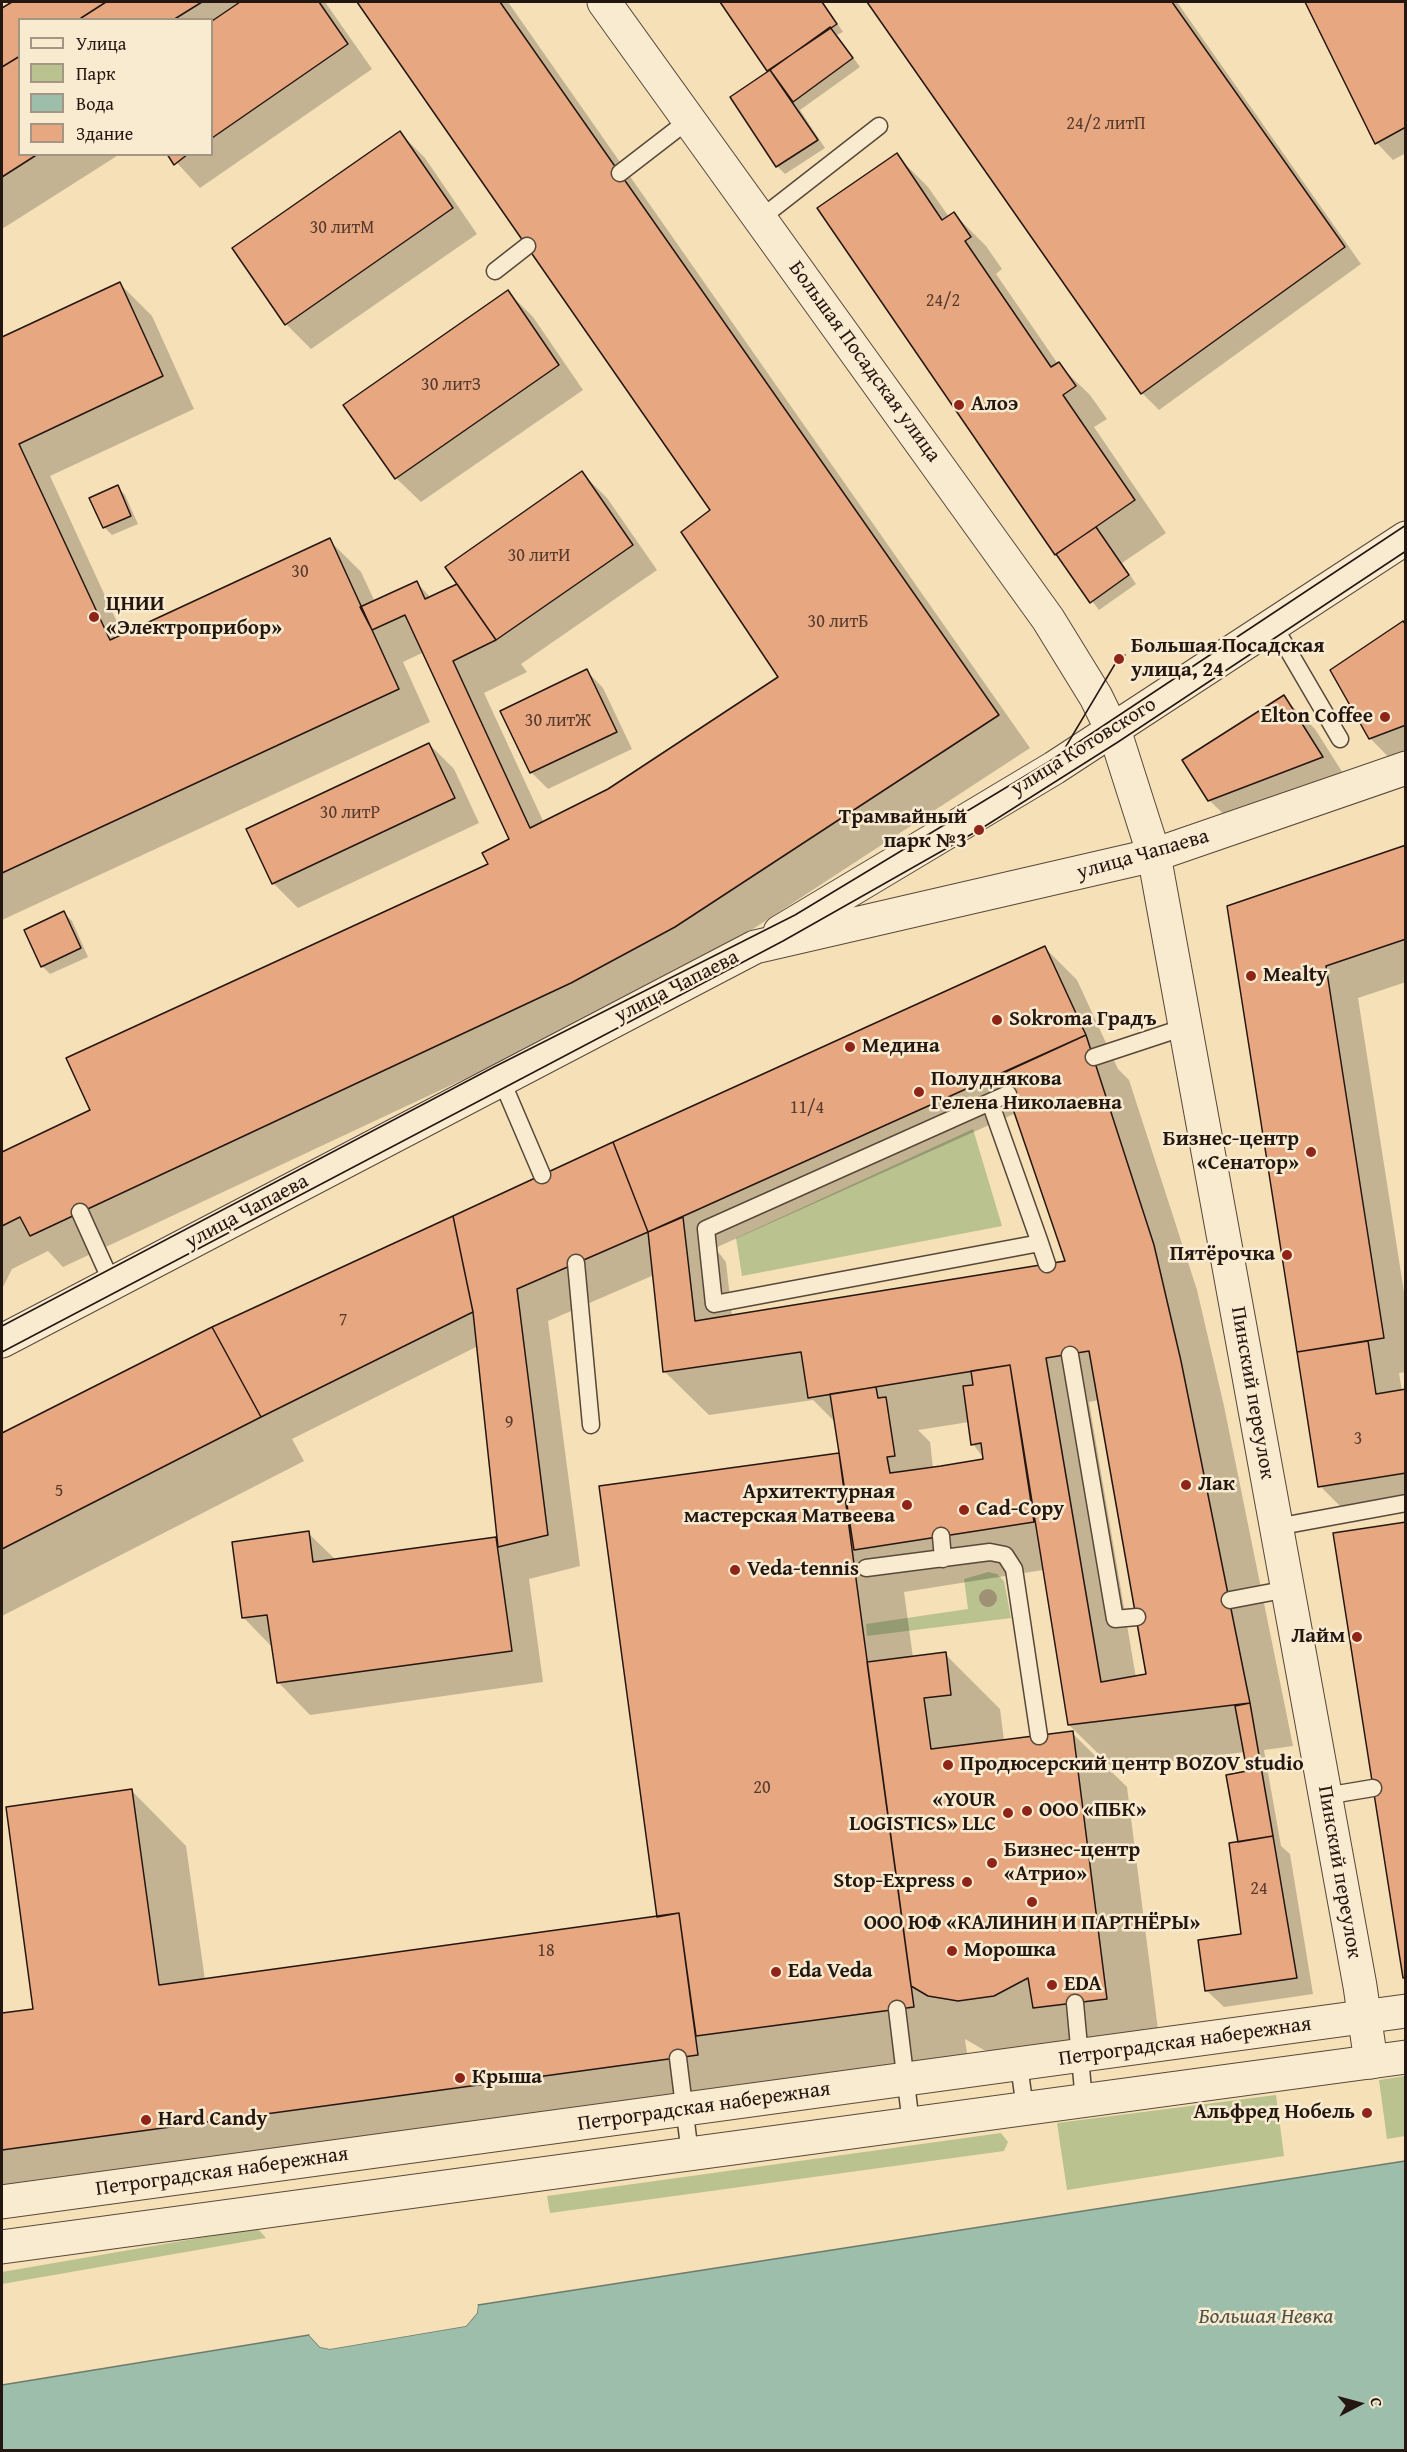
<!DOCTYPE html>
<html>
<head>
<meta charset="utf-8">
<style>
  body { margin:0 }
  #map { position:relative; width:1407px; height:2452px; overflow:hidden; background:#f5e0b7; font-family:"Gentium Book Plus",serif }
  canvas { display:block }
  .frame { position:absolute; inset:0; border:3px solid #241611; pointer-events:none }
  .legend { position:absolute; left:18px; top:18px; width:195px; height:138px; box-sizing:border-box; background:#f8ebd0; border:2px solid #a39684; margin:0; padding:8px 10px; list-style:none; font-size:18px; color:#241611 }
  .legend li { display:flex; align-items:center; gap:12px; height:30px }
  .legend b { width:30px; border:2px solid #a39684 }
  .north { position:absolute; left:1329px; top:2374px; width:60px; height:60px; -webkit-text-stroke:4px #f8ebd0; paint-order:stroke; rotate:84deg; font-size:16px; font-weight:700; line-height:24px; text-align:center; color:#241611 }
  .north::after { content:''; display:block; margin:auto; width:21px; height:27px; background:#241611; clip-path:polygon(50% 0,100% 100%,50% 72%,0 100%) }
</style>
</head>
<body>
<div id="map">
<canvas width="1407" height="2452"></canvas>
<div class="frame"></div>
<ul class="legend">
<li><b style="height:8px;background:#f8ebd0"></b>Улица</li>
<li><b style="height:16px;background:#bac28f"></b>Парк</li>
<li><b style="height:16px;background:#9dbeaa"></b>Вода</li>
<li><b style="height:16px;background:#e7a781"></b>Здание</li>
</ul>
<div class="north">С</div>
</div>
<script>
const ctx = document.querySelector('canvas').getContext('2d');
ctx.lineJoin = 'round';
function fill(path, color) { ctx.fillStyle = color; ctx.fill(path, 'evenodd'); }
const shape = rows => new Path2D(rows.map(r => 'M' + r).join(''));
function stroke(path, color, width, dash) { ctx.strokeStyle = color; ctx.lineWidth = width; ctx.lineCap = dash ? 'butt' : 'round'; ctx.setLineDash(dash || []); ctx.stroke(path); }
function write(font, color, halo, rows, align = 'center') {
  ctx.font = font + ' "Gentium Book Plus",serif'; ctx.lineWidth = 5; ctx.setLineDash([]); ctx.textBaseline = 'middle'; ctx.strokeStyle = halo; ctx.fillStyle = color; for (const [text, x, y, turn = 0] of rows) {
    ctx.save(); ctx.translate(x, y); ctx.rotate((+turn || 0) * Math.PI / 180); ctx.textAlign = isNaN(turn) ? turn : align; if (halo) ctx.strokeText(text, 0, 0); ctx.fillText(text, 0, 0); ctx.restore();
  }
}
fill(shape([
  [973,1129,1002,1226,742,1276,736,1238],
  [988,1572,997,1574,1004,1581,1011,1618,867,1636,866,1624,968,1609,964,1579],
  [1405,2076,1405,2136,1387,2139,1379,2080],
  [1276,2095,1284,2156,1067,2190,1057,2123],
  [1001,2133,1008,2142,1004,2151,550,2213,547,2196],
  [257,2228,266,2238,2,2284,2,2272]
]), '#bac28f');
const water = shape([
  [1405,2161,1405,2450,2,2450,2,2385,309,2335,320,2347,330,2349,466,2326,477,2313,478,2305,1405,2161]
]);
fill(water, '#9dbeaa');
stroke(water, '#6d7b6d', 1.5);
fill(shape([
  [478,2305,477,2313,466,2326,330,2349,320,2347,309,2335,313,2334,321,2344,330,2346,464,2323,470,2319,475,2306]
]), '#f5e0b7');
fill(shape([
  [15,2,325,2,372,69,200,188,169,154,212,154,212,20,20,20,20,154,120,154,2,229,2,29,6,26,2,21,2,10],
  [359,2,508,2,1030,748,707,959,603,1014,63,1267,48,1251,12,1269,2,1289,2,1154,92,1110,490,865,511,840,424,652,403,662,430,722,2,920,2,339,120,284,152,316,194,409,50,476,123,635,329,540,361,572,375,602,417,583,431,598,459,584,582,473,607,498,657,570,521,664,527,672,484,693,544,823,608,790,780,677,712,510],
  [722,2,823,2,843,32,837,35,860,67,800,110,825,148,785,174,777,166,769,72],
  [869,2,1177,2,1361,264,1159,410,1142,393],
  [1307,2,1406,2,1406,153,1393,160,1377,143],
  [400,133,425,158,477,234,311,349,286,324],
  [896,155,928,187,949,217,954,214,986,246,1002,269,996,274,1058,364,1090,395,1107,419,1094,427,1166,533,1122,563,1136,584,1099,610,1056,554],
  [508,292,533,317,583,390,421,502,396,478],
  [117,487,125,495,138,524,112,535,104,527],
  [1406,622,1406,769,1402,771,1370,738,1332,670],
  [587,671,603,688,632,749,548,789,531,772],
  [1283,697,1315,729,1353,789,1242,832,1209,800],
  [429,744,454,769,479,823,298,908,273,883],
  [1406,847,1406,982,1358,998,1406,1305,1406,1372,1399,1373,1402,1391,1406,1391,1406,1510,1352,1518,1320,1486,1229,907],
  [64,913,72,921,88,957,50,974,42,966,26,931],
  [1045,948,1077,980,1118,1069,1129,1080,1197,1290,1224,1406,1293,1746,1264,1750,1281,1846,1290,1854,1313,1994,1224,2007,1207,1991,1243,1936,1240,1843,1249,1772,1245,1752,1113,1768,1069,1725,1043,1570,904,1592,913,1658,945,1654,1000,1709,1004,1741,1072,1733,1127,1787,1161,2053,1089,2062,1067,2040,1049,2050,1014,2055,984,2050,965,2039,968,2061,2,2212,2,2014,35,2010,132,1791,186,1846,205,1980,658,1918,601,1487,841,1455,836,1423,813,1400,709,1415,665,1372,654,1275,548,1321,580,1566,529,1579,543,1682,310,1715,278,1682,273,1648,243,1617,308,1533,336,1560,499,1538,478,1346,292,1439,304,1461,2,1616,2,1435,213,1329],
  [1016,1113,1067,1262,732,1316,726,1262,715,1248],
  [1099,1400,1148,1676,1136,1678,1089,1402],
  [969,1422,973,1444,985,1460,933,1468,930,1442,918,1430]
]), '#0003');
const building = shape([
  [12,2,106,2,78,20,20,20,20,56,2,67,2,8,12,2],
  [106,2,202,2,173,20,78,20,106,2],
  [240,2,319,2,348,44,212,138,212,21,240,2],
  [357,2,500,2,999,715,675,927,571,983,30,1236,20,1217,2,1226,2,1152,90,1110,66,1058,488,864,482,853,509,839,405,615,372,630,360,607,417,581,425,599,457,584,496,640,453,661,530,828,608,789,778,677,681,532,710,510,357,2],
  [720,2,822,2,837,24,767,71,720,2],
  [867,2,1172,2,1345,247,1141,394,867,2],
  [1305,2,1406,2,1406,127,1375,144,1305,2],
  [830,27,853,58,793,102,770,70,830,27],
  [20,56,20,154,38,154,2,177,2,67,20,56],
  [770,70,818,140,776,167,730,97,770,70],
  [400,131,453,208,285,325,232,248,400,131],
  [897,153,942,220,954,212,971,237,965,241,1051,367,1059,362,1076,386,1063,395,1135,500,1055,555,817,208,897,153],
  [167,154,188,154,174,165,167,154],
  [120,282,163,376,19,444,110,640,330,538,399,689,2,873,2,337,120,282],
  [508,290,559,365,395,479,343,405,508,290],
  [582,471,633,545,496,640,445,567,582,471],
  [118,485,131,516,103,528,89,498,118,485],
  [1096,527,1129,575,1090,603,1056,554,1096,527],
  [1403,621,1406,625,1406,725,1369,739,1330,670,1403,621],
  [587,669,617,732,530,773,500,711,587,669],
  [1284,695,1323,757,1208,801,1182,760,1284,695],
  [429,743,455,798,272,884,246,829,429,743],
  [1406,845,1406,939,1326,966,1384,1338,1297,1352,1227,906,1406,845],
  [64,911,81,948,41,967,24,930,64,911],
  [1045,946,1086,1035,648,1232,613,1142,1045,946],
  [1086,1035,1154,1245,1181,1361,1250,1703,1068,1725,1010,1365,808,1398,801,1352,663,1372,648,1232,683,1217,695,1321,1065,1261,1001,1074,1086,1035],
  [1089,1351,1146,1674,1101,1682,1046,1358,1089,1351],
  [613,1142,648,1232,517,1289,548,1535,498,1547,473,1312,453,1216,613,1142],
  [453,1216,473,1312,261,1417,212,1327,453,1216],
  [212,1327,261,1417,2,1549,2,1433,212,1327],
  [1368,1341,1376,1394,1406,1389,1406,1473,1318,1487,1297,1352,1368,1341],
  [1010,1365,1034,1522,854,1550,830,1394,876,1387,878,1398,886,1397,895,1456,887,1457,890,1473,941,1466,983,1459,981,1443,971,1445,963,1386,973,1385,971,1371,1010,1365],
  [839,1453,914,2007,696,2036,679,1913,657,1917,599,1486,839,1453],
  [1406,1522,1406,1977,1403,1978,1333,1533,1406,1522],
  [309,1531,313,1562,496,1537,512,1651,277,1683,267,1615,242,1618,232,1542,309,1531],
  [946,1652,951,1695,924,1698,931,1749,1073,1731,1107,1999,1033,2008,1028,1978,994,1996,958,2001,928,1996,911,1986,867,1662,946,1652],
  [1250,1703,1273,1836,1238,1842,1226,1775,1247,1771,1235,1706,1250,1703],
  [132,1789,159,1985,679,1913,698,2055,2,2150,2,2013,33,2009,6,1807,132,1789],
  [1273,1836,1297,1978,1205,1991,1198,1940,1241,1934,1229,1843,1273,1836]
]);
fill(building, '#e7a781');
stroke(building, '#241611', 1.5);
const service = shape([
  [620,173,690,119],
  [761,218,879,126],
  [495,271,527,246],
  [1274,626,1340,739],
  [1094,1057,1185,1027],
  [501,1079,542,1175],
  [990,1102,1040,1243,714,1304,706,1229,990,1102,1008,1094],
  [80,1212,112,1283],
  [1040,1243,1047,1264],
  [576,1263,591,1425],
  [1070,1355,1115,1619,1137,1617],
  [1276,1527,1406,1503],
  [941,1536,943,1559],
  [866,1568,990,1552,1005,1555,1014,1569,1039,1736],
  [1230,1600,1288,1589],
  [1325,1796,1373,1788],
  [1075,2003,1084,2101],
  [897,2009,911,2124],
  [678,2058,690,2154],
  [1019,2065,1025,2109]
]);
const minor = shape([
  [604,2,1048,619,1096,697,1118,742,1154,855,1360,1986,1371,2062]
]);
const tertiary = shape([
  [780,932,1054,768,1406,538],
  [2,1341,755,947,1154,855,1406,768],
  [2,2202,1406,2011],
  [2,2247,1406,2057]
]);
stroke(service, '#58483a', 19);
stroke(minor, '#58483a', 35);
stroke(tertiary, '#58483a', 35);
stroke(service, '#f8ebd0', 16);
stroke(minor, '#f8ebd0', 33);
stroke(tertiary, '#f8ebd0', 33);
stroke(shape([
  [1065,748,1115,664,1125,655],
  [2,1326,494,1067,795,915,1050,761,1406,525],
  [2,1352,783,941,979,830,1118,742,1406,551]
]), '#241611', 1.5);
ctx.fillStyle = '#9f9274';
for (const [x, y] of [
  [988,1598]
]) { ctx.beginPath(); ctx.arc(x, y, 9, 0, 2 * Math.PI); ctx.fill(); }
for (const [x, y, r, color] of [
  [959,405,6,"#8f2418"],
  [94,617,6,"#8f2418"],
  [1119,659,6,"#8f2418"],
  [1385,717,6,"#8f2418"],
  [979,830,6,"#8f2418"],
  [1251,976,6,"#8f2418"],
  [997,1020,6,"#8f2418"],
  [850,1047,6,"#8f2418"],
  [919,1092,6,"#8f2418"],
  [1311,1152,6,"#8f2418"],
  [1287,1255,6,"#8f2418"],
  [1186,1485,6,"#8f2418"],
  [907,1505,6,"#8f2418"],
  [964,1510,6,"#8f2418"],
  [735,1570,6,"#8f2418"],
  [1357,1637,6,"#8f2418"],
  [948,1765,6,"#8f2418"],
  [1027,1811,6,"#8f2418"],
  [1008,1813,6,"#8f2418"],
  [992,1863,6,"#8f2418"],
  [967,1882,6,"#8f2418"],
  [1032,1902,6,"#8f2418"],
  [952,1951,6,"#8f2418"],
  [776,1972,6,"#8f2418"],
  [1052,1985,6,"#8f2418"],
  [460,2078,6,"#8f2418"],
  [1367,2113,6,"#8f2418"],
  [146,2120,6,"#8f2418"]
]) { const dot = new Path2D(); dot.arc(x, y, r, 0, 2 * Math.PI); ctx.fillStyle = color; ctx.fill(dot); stroke(dot, '#f8ebd0', 2); }
write('18px', '#553a2d', null, [
  ["24/2 литП",1106,124],
  ["30 литМ",342,228],
  ["24/2",943,301],
  ["30 литЗ",451,385],
  ["30 литИ",539,556],
  ["30",300,572],
  ["30 литБ",838,622],
  ["30 литЖ",558,721],
  ["30 литР",350,813],
  ["11/4",807,1108],
  ["7",343,1320],
  ["9",509,1423],
  ["3",1358,1439],
  ["5",59,1491],
  ["20",762,1788],
  ["24",1259,1889],
  ["18",546,1951]
]);
write('21px', '#241611', '#f8ebd0', [
  ["Большая Посадская улица",864,362,54],
  ["улица Котовского",1084,747,-32],
  ["улица Чапаева",1143,855,-16],
  ["улица Чапаева",677,987,-27],
  ["улица Чапаева",247,1212,-28],
  ["Пинский переулок",1252,1393,80],
  ["Пинский переулок",1339,1872,80],
  ["Петроградская набережная",1185,2042,-8],
  ["Петроградская набережная",704,2107,-8],
  ["Петроградская набережная",222,2172,-8]
]);
write('bold 21px', '#241611', '#f8ebd0', [
  ["Алоэ",971,405],
  ["ЦНИИ",106,605],
  ["«Электроприбор»",106,629],
  ["Большая Посадская",1131,647],
  ["улица, 24",1131,671],
  ["Elton Coffee",1373,717,"right"],
  ["Трамвайный",967,818,"right"],
  ["парк №3",967,842,"right"],
  ["Mealty",1263,976],
  ["Sokroma Градъ",1009,1020],
  ["Медина",862,1047],
  ["Полуднякова",931,1080],
  ["Гелена Николаевна",931,1104],
  ["Бизнес-центр",1299,1140,"right"],
  ["«Сенатор»",1299,1164,"right"],
  ["Пятёрочка",1275,1255,"right"],
  ["Лак",1198,1485],
  ["Архитектурная",895,1493,"right"],
  ["мастерская Матвеева",895,1517,"right"],
  ["Cad-Copy",976,1510],
  ["Veda-tennis",747,1570],
  ["Лайм",1345,1637,"right"],
  ["Продюсерский центр BOZOV studio",960,1765],
  ["«YOUR",996,1801,"right"],
  ["LOGISTICS» LLC",996,1825,"right"],
  ["ООО «ПБК»",1039,1811],
  ["Бизнес-центр",1004,1851],
  ["«Атрио»",1004,1875],
  ["Stop-Express",955,1882,"right"],
  ["ООО ЮФ «КАЛИНИН И ПАРТНЁРЫ»",1032,1924,"center"],
  ["Морошка",964,1951],
  ["Eda Veda",788,1972],
  ["EDA",1064,1985],
  ["Крыша",472,2078],
  ["Альфред Нобель",1355,2113,"right"],
  ["Hard Candy",158,2120]
], 'left');
write('italic 22px', '#4e5147', '#f8ebd0', [
  ["Большая Невка",1266,2317]
]);
</script>
</body>
</html>
